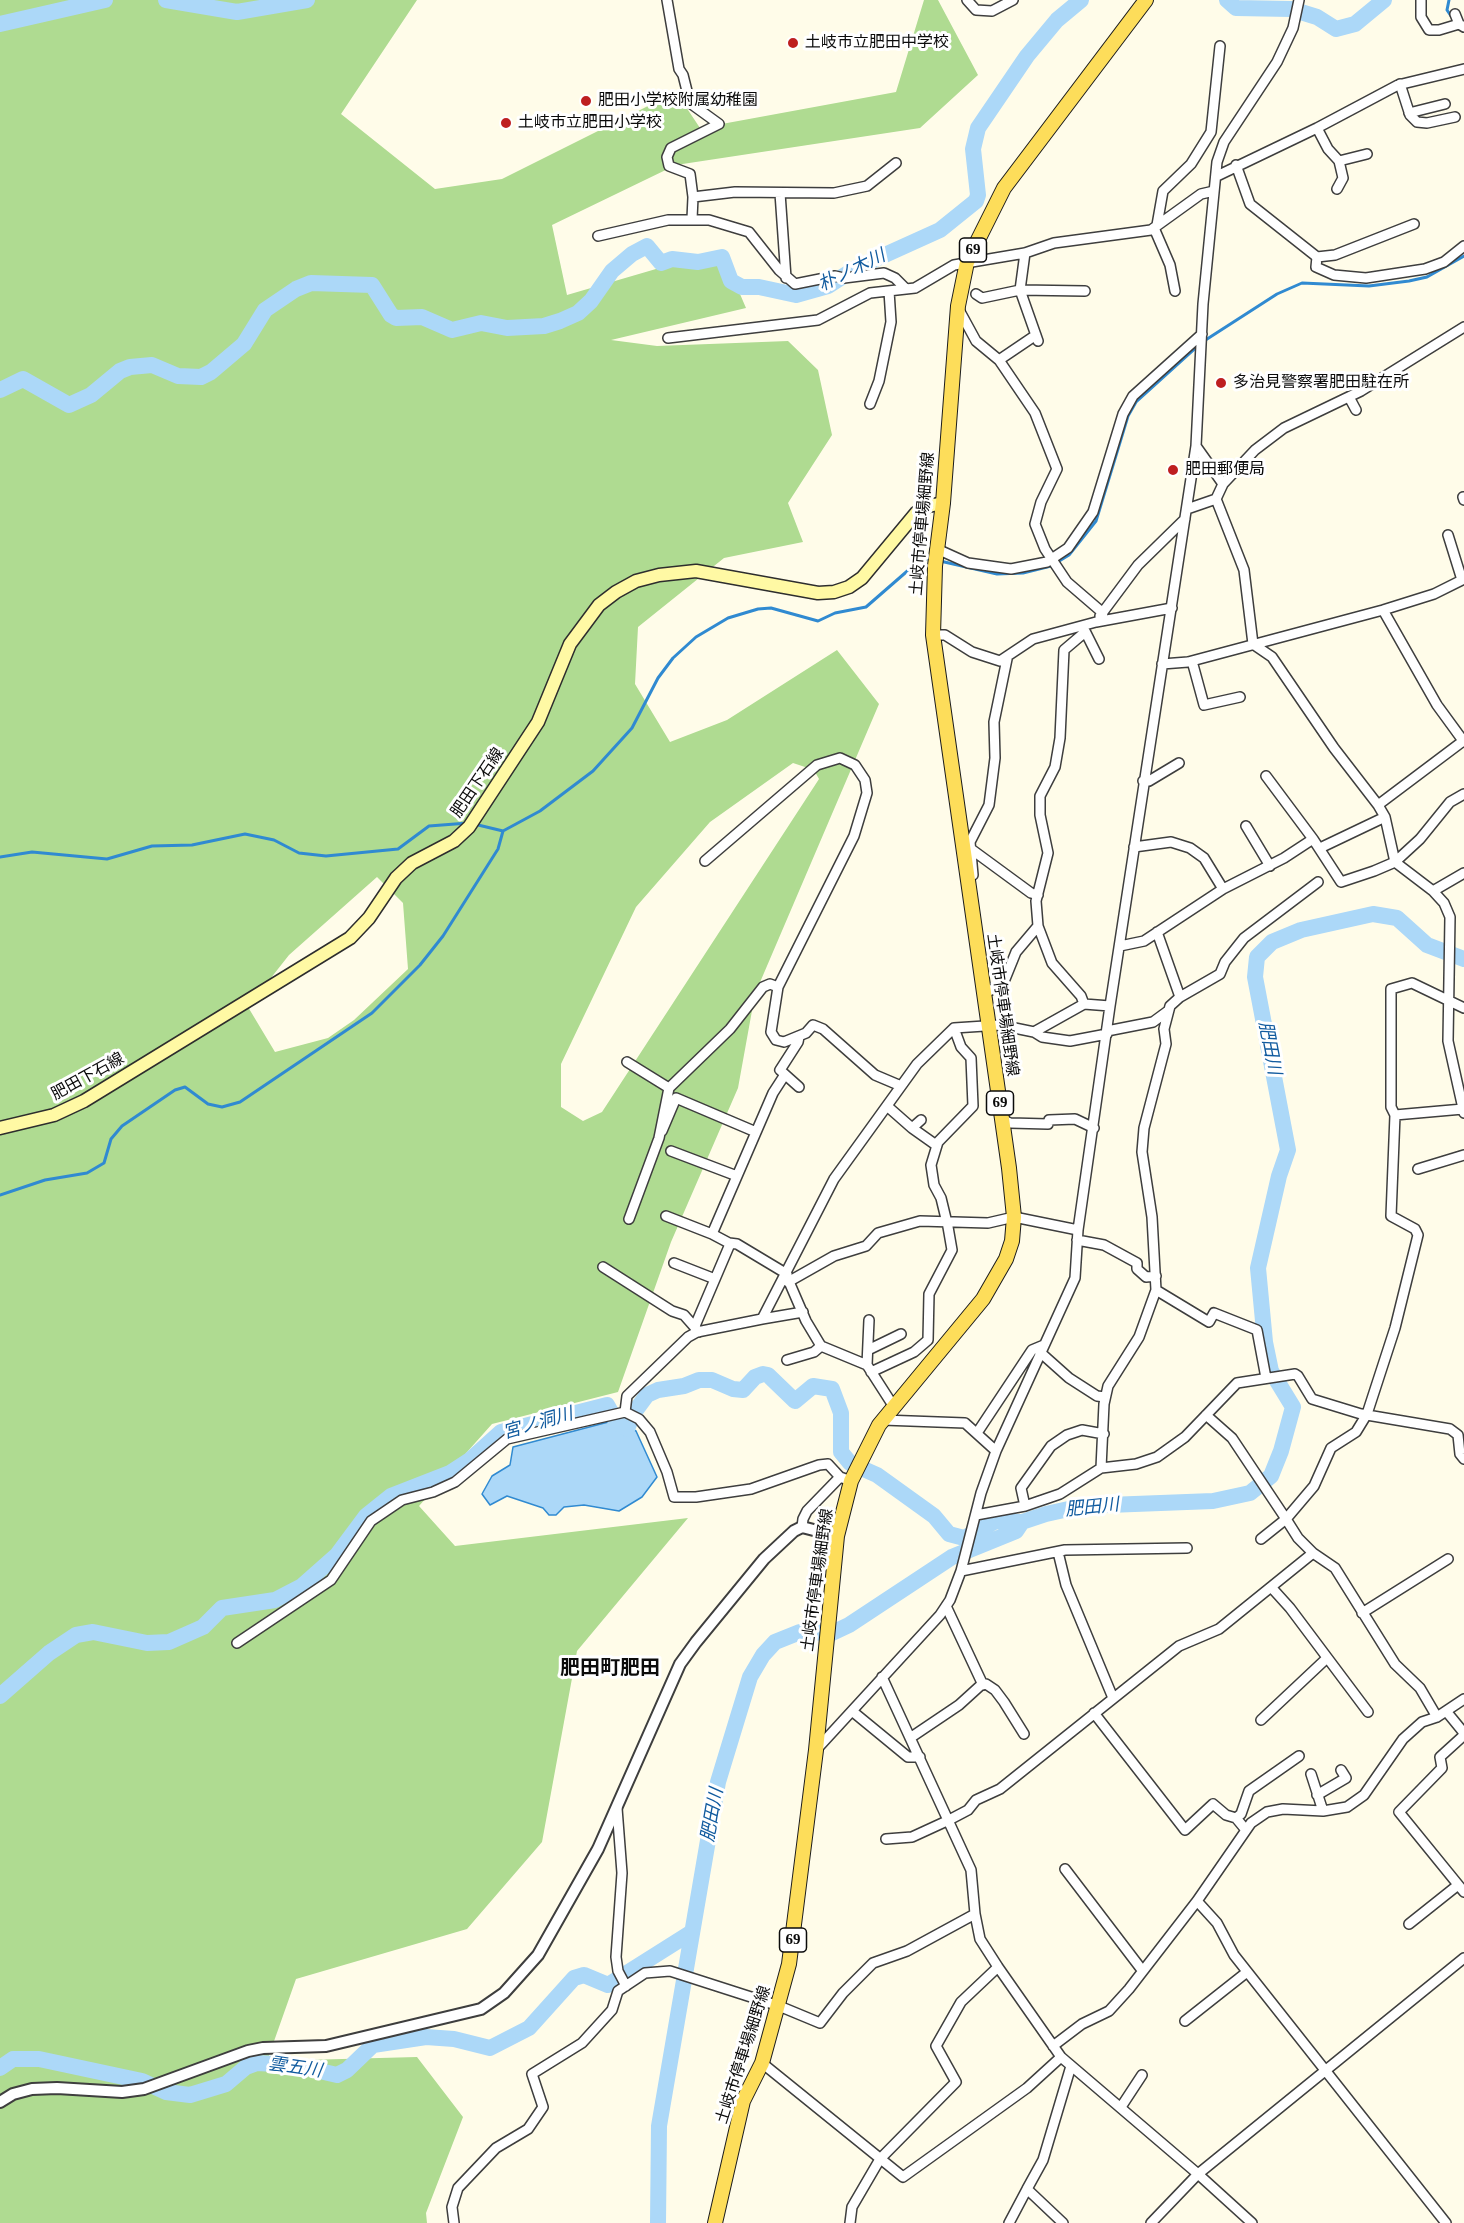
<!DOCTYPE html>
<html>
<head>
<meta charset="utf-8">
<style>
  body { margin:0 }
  canvas { display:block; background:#fffce9 }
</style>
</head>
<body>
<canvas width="1464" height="2223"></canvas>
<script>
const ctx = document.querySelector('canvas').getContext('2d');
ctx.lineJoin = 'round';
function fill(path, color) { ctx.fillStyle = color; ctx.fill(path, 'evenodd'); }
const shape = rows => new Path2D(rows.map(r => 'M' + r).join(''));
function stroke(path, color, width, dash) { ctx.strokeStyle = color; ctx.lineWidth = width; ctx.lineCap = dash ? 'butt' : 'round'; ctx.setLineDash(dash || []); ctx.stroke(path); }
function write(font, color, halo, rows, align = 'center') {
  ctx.font = font + ' "Times New Roman","Noto Sans JP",serif'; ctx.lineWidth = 6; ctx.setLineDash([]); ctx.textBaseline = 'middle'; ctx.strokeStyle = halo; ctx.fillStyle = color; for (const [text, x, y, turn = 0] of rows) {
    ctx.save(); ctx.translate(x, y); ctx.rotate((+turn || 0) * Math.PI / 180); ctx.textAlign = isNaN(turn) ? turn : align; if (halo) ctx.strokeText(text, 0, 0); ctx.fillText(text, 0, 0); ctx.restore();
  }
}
fill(shape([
  [0,0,417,0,341,114,435,189,502,179,676,92,700,128,896,92,924,0,938,0,978,75,920,128,676,165,552,225,567,295,721,250,746,308,611,340,657,346,788,341,818,370,832,435,788,503,803,542,724,558,638,627,635,684,670,742,727,720,837,650,879,704,755,994,738,1088,671,1242,618,1392,492,1424,419,1506,455,1546,688,1518,577,1651,542,1842,467,1929,296,1979,267,2061,417,2057,463,2117,426,2213,427,2223,0,2223],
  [793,763,814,770,819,779,602,1112,583,1121,561,1107,561,1064,636,907,710,822],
  [377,877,403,903,408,969,354,1020,328,1038,275,1052,248,1007,289,955]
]), '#afdb91');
const water = shape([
  [616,1420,636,1431,657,1477,642,1497,619,1511,584,1505,564,1507,556,1515,549,1515,543,1508,507,1496,490,1505,482,1494,492,1476,510,1465,513,1447,616,1420]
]);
fill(water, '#acd8f8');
stroke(water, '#308ad1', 1.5);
stroke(shape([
  [1449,0,1447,10,1451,16],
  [1204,341,1277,294,1302,283,1369,286,1409,281,1427,277,1464,256],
  [940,561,997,574,1023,573,1051,566,1069,555,1096,521,1128,416,1136,402,1199,345],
  [474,824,503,831,540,811,593,771,632,728,658,678,673,658,696,637,728,618,758,609,771,608,818,621,835,613,866,607,920,560,931,558],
  [0,857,32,852,107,859,152,846,192,845,245,834,274,840,299,853,326,856,398,849,429,826,468,823],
  [0,1195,45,1180,87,1173,104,1163,111,1139,122,1126,175,1090,185,1087,208,1104,222,1107,240,1102,372,1013,420,965,443,936,498,849,503,831]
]), '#308ad1', 3);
stroke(shape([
  [166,0,237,12,307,0],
  [1227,0,1236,8,1291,9,1317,17,1336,29,1355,24,1384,0],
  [0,24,105,0],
  [0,390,23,379,69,405,91,395,120,371,130,367,152,365,178,376,201,377,211,372,244,344,265,310,296,289,311,283,372,285,391,315,396,318,422,317,452,330,481,323,507,328,544,326,560,321,578,313,591,301,612,271,632,254,647,246,661,263,672,259,698,262,722,257,731,281,742,287,759,287,796,295,828,286,856,268,940,230,976,201,978,195,973,149,978,128,1027,56,1057,20,1081,0],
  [0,1696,49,1653,76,1635,93,1632,147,1643,169,1642,203,1627,222,1608,275,1600,302,1586,337,1555,366,1516,391,1496,450,1473,470,1460,501,1432,607,1405,617,1423,627,1429,633,1414,647,1395,658,1390,684,1386,699,1380,712,1380,733,1389,743,1390,755,1377,763,1374,768,1375,795,1401,813,1386,832,1389,841,1413,841,1452,850,1463,877,1475,934,1516,949,1534,964,1538,996,1521,1022,1522],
  [0,2068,13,2059,39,2059,142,2081,166,2092,190,2095,226,2084,246,2067,257,2063,294,2065,337,2075,347,2070,373,2045,426,2037,454,2039,490,2048,529,2028,574,1978,584,1975,608,1985,692,1932],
  [658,2223,659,2126,718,1782,750,1677,763,1655,775,1642,800,1632,832,1633,849,1625,952,1557,1016,1531,1022,1522,1046,1514,1082,1506,1213,1501,1250,1493,1271,1476,1281,1451,1293,1407,1271,1371,1265,1342,1258,1268,1279,1176,1288,1150,1255,977,1257,957,1272,942,1301,930,1373,914,1397,918,1427,945,1464,959]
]), '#acd8f8', 16);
const minor = shape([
  [667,0,679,69,683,75,690,103,719,124,671,148,667,157,669,166,690,174,693,197,735,192,834,193,867,186,896,163],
  [967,0,976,10,992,11,1013,0],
  [1421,0,1421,17,1429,30,1439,30,1459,24],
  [1455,14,1459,24,1464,27],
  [1400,84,1410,115,1417,122,1427,123,1455,117],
  [1409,113,1445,104],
  [1317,128,1328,149,1339,161,1367,154],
  [1236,165,1250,204,1317,257,1316,267,1334,275,1366,278,1425,269,1444,262,1464,246],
  [1217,176,1317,128,1398,85,1464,69],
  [1337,189,1343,178,1339,161],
  [780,193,786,278],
  [692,219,693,197],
  [1157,225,1163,191,1191,164,1211,132,1220,46],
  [1154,228,1170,265,1175,291],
  [598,236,668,220,709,220,749,232,779,270,795,284,835,276,844,278,884,273,895,278,906,289],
  [1025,253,1020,290,1038,341],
  [1317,257,1335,255,1414,224],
  [976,294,982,298,1020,290,1085,291],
  [958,308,976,341,999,360,1035,413,1057,469,1041,502,1035,524,1045,549,1067,582,1103,613],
  [668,338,818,320,870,293,915,288,954,265,1025,253,1054,243,1151,230,1201,194,1214,191],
  [999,360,1036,335],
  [1349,397,1356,410],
  [870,404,879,381,891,322,889,291],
  [1196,446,1223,484],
  [1463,497,1464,500],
  [1216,499,1244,570,1253,644,1272,657,1334,748,1378,805,1385,817,1395,862,1433,891,1444,903,1450,917,1448,1041,1464,1113],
  [1187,509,1216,499,1223,484,1255,450,1284,428,1361,391,1464,327],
  [1448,535,1462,580],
  [937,549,968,563,1011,569,1047,562,1068,548,1093,512,1123,414,1133,396,1202,334],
  [1383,610,1437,705,1464,742],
  [1100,616,1138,565,1185,519],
  [1084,629,1099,659],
  [1084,633,1064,650,1060,738,1055,767,1040,796,1040,815,1048,853,1036,901,1038,926,1052,963,1081,996,1084,1004],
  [933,635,945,635,972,652,1000,661,1033,639,1096,622,1172,608],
  [1192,661,1204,705,1240,697],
  [1162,664,1188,662,1383,610,1434,594,1464,579],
  [1266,776,1313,839],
  [1143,781,1149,781,1179,763],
  [1378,805,1463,741],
  [1246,826,1270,866],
  [1134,847,1171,842,1190,848,1204,858,1223,889],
  [1320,848,1385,817],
  [971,849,1031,893,1038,895],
  [705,861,817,765,840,758,855,765,865,780,867,793,854,836,778,987,771,1032,776,1040,784,1042,806,1033,813,1025,823,1029,875,1075,901,1086],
  [973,875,970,842,989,805,995,758,994,722,1007,659],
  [1433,891,1464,873],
  [1120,946,1144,941,1223,889,1284,858,1313,839,1341,882,1374,871,1395,862,1420,839,1450,802,1464,794],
  [985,993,1003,984,1016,952,1038,926],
  [1180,997,1220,974,1225,962,1244,938,1318,882],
  [1107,1031,1153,1022,1168,1011],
  [1034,1032,1042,1037,1070,1041,1107,1034],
  [627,1062,669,1088,730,1029,763,987,770,984,778,987],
  [784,1076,773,1093,712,1234,729,1243,737,1244,787,1274],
  [799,1087,780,1070,798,1042,799,1037],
  [887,1106,912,1128,921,1120],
  [1395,1115,1391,1107,1391,989,1412,983,1464,1008],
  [1002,1119,1010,1123,1048,1124,1049,1120,1075,1119,1094,1128],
  [912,1128,936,1145],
  [662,1131,676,1098,756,1132],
  [671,1151,737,1176],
  [1418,1169,1464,1155],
  [666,1216,712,1234],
  [629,1219,659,1138,669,1088],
  [1077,1240,1104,1245,1137,1263,1137,1269,1146,1277,1156,1276],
  [674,1263,715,1279],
  [603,1267,672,1311,684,1315,699,1332],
  [787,1277,806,1321,821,1346,867,1365,894,1407],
  [788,1282,834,1256,866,1246,878,1233,920,1221,988,1223,1014,1217,1078,1230],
  [1156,1290,1209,1322,1214,1313,1257,1330,1266,1378],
  [762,1319,803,1312],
  [695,1326,730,1244],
  [868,1350,901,1334],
  [1041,1353,1069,1378,1097,1396,1105,1397],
  [787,1360,814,1352,821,1346],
  [867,1365,869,1320],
  [871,1372,914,1352,928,1340,929,1294,952,1250,948,1227,941,1198,934,1185,931,1165,938,1142,973,1106,971,1058,961,1047,954,1028],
  [625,1412,639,1419,650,1432,667,1472,674,1497,696,1497,751,1489,819,1465,828,1464,840,1477,851,1481],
  [1206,1415,1232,1438,1286,1519,1261,1539],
  [883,1420,965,1423,996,1451],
  [977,1433,1032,1350,1044,1345],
  [1101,1468,1104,1404,1108,1386,1139,1337,1156,1290,1152,1217,1142,1152,1144,1128,1166,1044,1164,1029,1170,1006,1180,997,1157,932],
  [1025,1506,1021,1488,1051,1446,1067,1435,1082,1430,1104,1434],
  [976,1515,1025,1506,1060,1494,1101,1468,1136,1464,1157,1457,1185,1437,1237,1383,1295,1374,1298,1376,1312,1399,1361,1414,1450,1429,1458,1435,1460,1454,1464,1459],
  [802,1527,803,1519,807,1511,840,1477],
  [1058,1552,1066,1585,1113,1698],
  [961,1571,1065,1550,1187,1548],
  [1271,1587,1290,1608,1368,1712],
  [946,1606,983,1685],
  [1362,1613,1448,1559],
  [237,1643,331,1580,371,1521,402,1500,433,1492,455,1482,507,1439,625,1412,627,1396,688,1337,697,1332,762,1319,834,1179,917,1064,954,1028,1000,1025,1034,1032,1084,1004,1110,1006],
  [882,1677,971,1870,975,1914,980,1939,998,1967,1061,2057,1198,2174,1252,2223],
  [852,1711,908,1757,920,1757],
  [1446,1711,1464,1733,1462,1737,1440,1757,1442,1768,1399,1812,1464,1892],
  [1094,1713,1185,1830,1213,1804,1226,1815,1236,1818,1246,1830],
  [1437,1717,1420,1688,1395,1664,1335,1568,1313,1553,1298,1538,1286,1519,1314,1486,1331,1448,1356,1432,1367,1414,1395,1328,1418,1235,1415,1229,1391,1216,1395,1115,1463,1109],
  [1261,1720,1327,1658],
  [910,1738,959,1705,981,1685,986,1684,995,1690,1004,1702,1024,1734],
  [816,1750,940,1615,950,1600,961,1571,981,1493,996,1451,1075,1278,1078,1230,1110,1006,1196,446,1203,304,1217,162,1224,142,1277,62,1293,28,1299,0],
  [1311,1774,1323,1811],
  [1317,1795,1346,1778,1341,1770],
  [617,1808,622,1873,616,1957,618,1971,626,1986],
  [1236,1818,1241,1814,1249,1791,1299,1756],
  [886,1839,912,1837,949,1820,968,1810,976,1800,1000,1789,1179,1646,1219,1629,1313,1553],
  [1065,1869,1142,1970],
  [1197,1901,1217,1923,1234,1955,1446,2223],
  [1409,1924,1458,1885],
  [1185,2021,1247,1972],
  [1053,2046,1082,2024,1109,2011,1129,1989,1197,1901,1251,1823,1267,1812,1283,1809,1323,1811,1347,1807,1364,1795,1403,1739,1422,1722,1437,1717,1464,1699],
  [762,2063,903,2177,1027,2088,1061,2057],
  [1121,2107,1142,2075],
  [1027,2189,1043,2160,1071,2066],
  [454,2223,452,2207,458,2188,496,2148,528,2129,543,2107,532,2074,582,2043,612,2010,618,1991,645,1973,670,1971,779,2006,820,2023,843,1993,873,1963,907,1951,975,1914],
  [850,2223,852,2207,880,2159,956,2082,936,2046,961,2002,998,1967],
  [1009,2223,1027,2189,1063,2223],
  [1151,2223,1198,2174,1464,1958]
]);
const tertiary = shape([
  [0,2102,13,2094,32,2089,57,2088,122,2092,144,2089,248,2051,263,2048,326,2046,481,2009,504,1993,538,1955,598,1849,680,1664,696,1642,764,1559,794,1531,802,1527,837,1536]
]);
const secondary = shape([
  [0,1128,54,1115,84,1101,350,938,369,918,396,878,412,863,454,841,469,827,538,722,570,644,599,605,616,592,636,581,659,575,696,571,818,593,834,592,849,587,862,578,916,513,924,507,943,503]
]);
const primary = shape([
  [715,2223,743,2101,762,2063,789,1964,816,1750,837,1536,851,1481,879,1425,983,1299,1006,1259,1012,1241,1014,1217,1009,1168,933,635,935,566,943,503,958,306,967,262,1004,188,1146,0]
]);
stroke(minor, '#3e3e3e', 12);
stroke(tertiary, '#3e3e3e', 14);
stroke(secondary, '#2d2d2d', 15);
stroke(primary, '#1c1c1c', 16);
stroke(minor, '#fff', 9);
stroke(tertiary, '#fff', 10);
stroke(secondary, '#fff9a4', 12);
stroke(primary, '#fddd5a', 14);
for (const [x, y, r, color] of [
  [793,43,6,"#be1f20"],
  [586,101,6,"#be1f20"],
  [506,123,6,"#be1f20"],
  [1221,383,6,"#be1f20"],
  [1173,470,6,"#be1f20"]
]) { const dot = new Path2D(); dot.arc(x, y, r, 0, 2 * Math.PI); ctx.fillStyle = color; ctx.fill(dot); stroke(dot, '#fff', 2); }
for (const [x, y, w] of [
  [973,250,27],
  [1000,1103,27],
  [793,1940,27]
]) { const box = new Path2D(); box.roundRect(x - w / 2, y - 12, w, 24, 4.5); ctx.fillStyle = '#fff'; ctx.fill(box); stroke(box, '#0b0b0b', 1.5); }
write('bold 15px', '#0b0b0b', null, [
  ["69",973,250],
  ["69",1000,1103],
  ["69",793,1940]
]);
write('16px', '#0b0b0b', '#fff', [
  ["土岐市立肥田中学校",805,43],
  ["肥田小学校附属幼稚園",598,101],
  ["土岐市立肥田小学校",518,123],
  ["多治見警察署肥田駐在所",1233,383],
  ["肥田郵便局",1185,470]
], 'left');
write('16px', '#0b0b0b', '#fff', [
  ["土岐市停車場細野線",923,524,-85],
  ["肥田下石線",478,783,-56],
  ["土岐市停車場細野線",1002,1005,82],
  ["肥田下石線",88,1077,-29],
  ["土岐市停車場細野線",818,1580,-82],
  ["土岐市停車場細野線",744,2055,-72]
]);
write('italic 18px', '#115b9f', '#fff', [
  ["朴ノ木川",852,271,-26],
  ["肥田川",1269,1048,79],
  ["宮ノ洞川",538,1424,-16],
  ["肥田川",1092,1508,-6],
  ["肥田川",713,1815,-80],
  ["雲五川",295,2068,8]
]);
write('bold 20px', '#0b0b0b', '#fff', [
  ["肥田町肥田",610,1669]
]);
</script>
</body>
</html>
